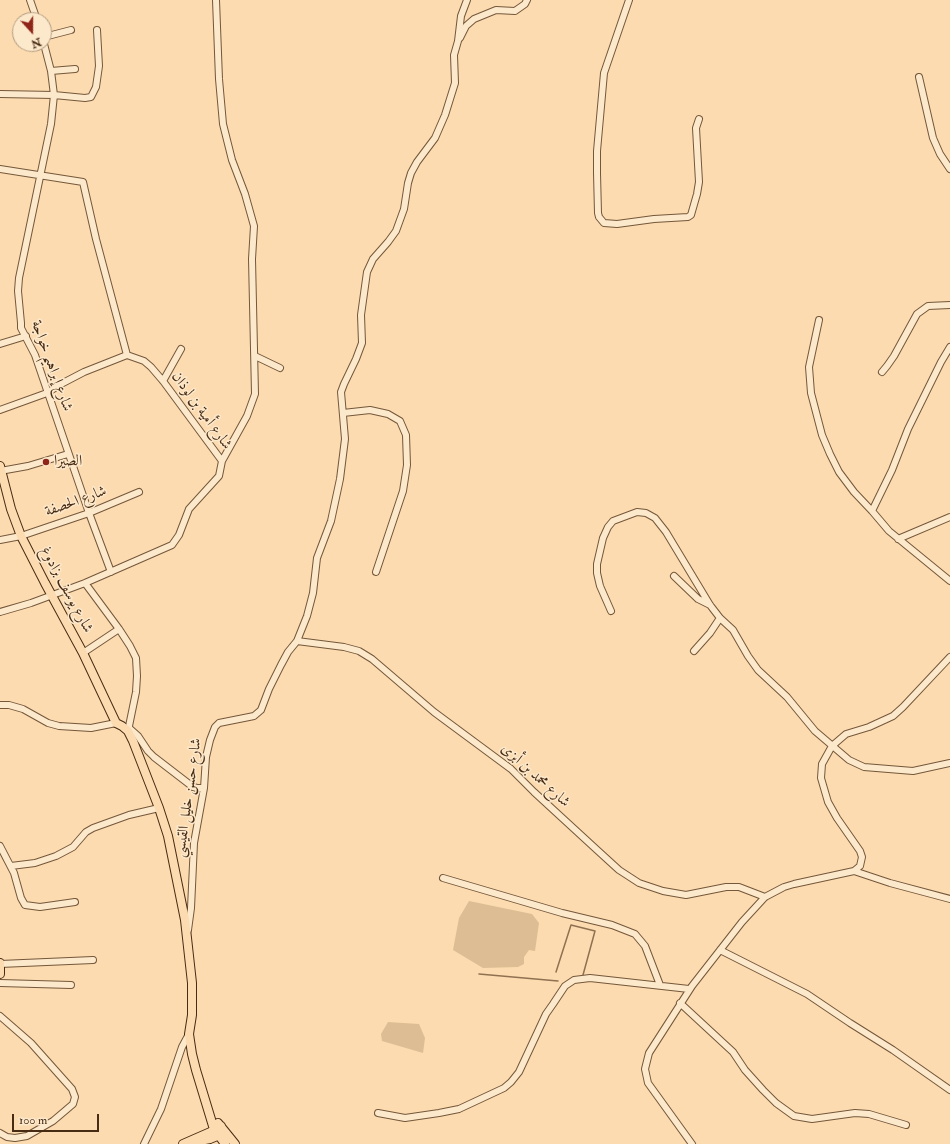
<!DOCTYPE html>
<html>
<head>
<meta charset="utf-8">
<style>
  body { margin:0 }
  #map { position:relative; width:950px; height:1144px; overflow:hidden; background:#fbdbaf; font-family:"IM FELL Double Pica",serif }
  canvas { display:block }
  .north { position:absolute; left:12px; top:12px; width:40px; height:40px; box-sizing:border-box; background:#fce8cb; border:1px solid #b49c81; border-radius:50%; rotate:159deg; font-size:11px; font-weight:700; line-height:16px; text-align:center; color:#482b13 }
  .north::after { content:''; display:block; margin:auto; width:14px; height:18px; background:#8f2418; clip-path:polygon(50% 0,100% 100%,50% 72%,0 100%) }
  .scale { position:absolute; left:12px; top:1114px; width:87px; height:18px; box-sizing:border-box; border:2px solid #482b13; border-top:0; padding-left:5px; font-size:12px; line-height:14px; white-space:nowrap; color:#482b13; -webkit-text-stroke:3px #fce8cb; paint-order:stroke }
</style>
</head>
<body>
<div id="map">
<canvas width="950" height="1144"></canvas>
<div class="north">N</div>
<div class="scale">100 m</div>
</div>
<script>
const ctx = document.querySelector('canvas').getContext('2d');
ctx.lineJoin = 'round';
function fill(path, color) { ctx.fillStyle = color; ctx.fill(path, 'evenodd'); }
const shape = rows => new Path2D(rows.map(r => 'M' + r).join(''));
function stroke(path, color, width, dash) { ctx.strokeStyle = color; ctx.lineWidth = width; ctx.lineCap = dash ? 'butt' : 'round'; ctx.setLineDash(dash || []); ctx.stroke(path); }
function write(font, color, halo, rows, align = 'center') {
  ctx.font = font + ' "IM FELL Double Pica",Amiri,serif'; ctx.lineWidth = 3; ctx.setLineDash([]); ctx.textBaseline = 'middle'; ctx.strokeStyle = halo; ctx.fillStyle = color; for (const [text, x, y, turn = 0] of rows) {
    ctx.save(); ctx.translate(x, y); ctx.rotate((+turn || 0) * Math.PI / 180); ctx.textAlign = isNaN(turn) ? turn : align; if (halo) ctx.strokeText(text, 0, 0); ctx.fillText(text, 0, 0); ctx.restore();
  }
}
fill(shape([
  [469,901,532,914,539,923,535,951,529,950,524,957,524,964,518,967,483,968,453,950,459,918],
  [388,1022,419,1024,425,1038,423,1053,382,1041,381,1034]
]), '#ddbd94');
stroke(shape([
  [556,972,571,925,595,931,583,975],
  [479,974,558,981]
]), '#8f7151', 1.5);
const minor = shape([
  [30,0,37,20],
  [216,0,219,79,223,124,232,160,245,194,254,226,252,259,255,394,247,416,222,461],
  [629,0,604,73,597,151,597,173,598,213,599,217,604,223,617,224,654,219,688,217,691,215,697,194,699,182,696,128,699,119],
  [44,37,71,30],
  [460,38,466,26,474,19,496,10,515,11,525,4,527,0],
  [44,44,51,71,54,95,51,124,19,278,18,291,21,323,21,328,35,355,89,513,111,572],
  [51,71,75,69],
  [919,77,933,138,940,154,950,169],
  [0,94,54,95,85,98,91,97,96,87,99,66,97,30],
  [0,169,83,182,96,239,127,355],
  [819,320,809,367,811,393,822,435,830,454,839,472,854,492,872,511,889,531,950,581],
  [0,344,26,336],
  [255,356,280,368],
  [882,372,887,366,894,356,917,314,928,306,950,305],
  [163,381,181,349],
  [0,410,47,393,61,384,84,372,127,355],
  [343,413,370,410,388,414,400,421,406,435,407,465,403,491,376,572],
  [0,471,28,466,68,454],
  [872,511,892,470,908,429,941,362,950,347],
  [898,539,950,517],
  [0,540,21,536,89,513,139,492],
  [674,576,698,599,710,605],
  [85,583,119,629,130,646,136,658,137,676,136,692,128,731],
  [611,611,600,586,597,573,597,564,603,538,608,527,613,521,637,512,646,513,655,518,666,532,710,605,720,618,733,630,748,656,758,670,787,697,815,731,849,760,864,767,913,771,950,763],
  [0,612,31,603,85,583,172,545,179,535,189,509,219,476,222,461,163,381,151,367,144,361,127,355],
  [297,641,344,647,359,651,372,659,434,712,511,769,534,792,596,849,619,870,639,883,663,891,686,895,726,887,739,887,765,897],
  [694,651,710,633,720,618],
  [83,653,119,629],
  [0,705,9,705,23,709,48,723,59,726,91,728,116,723],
  [129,728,138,736,148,751,154,757,193,787,197,788,204,788],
  [0,846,14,873,21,898,25,905,40,907,75,902],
  [11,866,35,863,56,856,73,847,86,832,93,828,129,815,159,808],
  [854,871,890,883,950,899],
  [443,878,562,913,612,925,635,934,645,946,660,985],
  [188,930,191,908,194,843,204,788,206,757,210,740,215,727,219,723,254,716,261,710,269,689,281,665,288,652,297,641,307,616,313,593,317,558,331,521,340,479,345,439,341,392,344,384,356,359,362,343,361,315,367,272,373,259,388,242,396,231,404,209,408,183,411,173,417,162,435,138,445,115,455,83,454,55,458,41,461,16,467,0],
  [720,950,807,994,850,1023,893,1050,950,1090],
  [0,964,93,960],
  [0,983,71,985],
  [680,1003,733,1052,745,1070,763,1090,776,1103,794,1116,812,1119,855,1113,869,1114,906,1125],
  [0,1016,31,1043,72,1089,75,1097,73,1104,66,1110,53,1121,27,1136,15,1138,7,1137,0,1133],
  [378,1113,405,1118,439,1113,459,1109,504,1088,511,1082,519,1072,546,1014,553,1004,565,986,574,980,590,978,689,989],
  [144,1144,161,1109,182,1047,189,1034],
  [692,1144,648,1083,645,1069,649,1053,692,986,742,922,765,897,784,887,794,884,854,871,860,866,862,857,860,851,837,818,828,802,821,778,822,764,832,746,846,734,869,727,893,716,903,707,950,657]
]);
const major = shape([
  [0,466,11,509,21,536,45,583,83,653,116,723,122,726,128,731,133,741,159,808,168,836,185,920,192,983,192,1015,189,1034,192,1054,196,1070,213,1126,215,1130,225,1144],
  [0,963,0,974],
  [218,1123,235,1144],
  [195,1142,210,1139,222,1134],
  [183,1144,215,1130,221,1126]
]);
stroke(minor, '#75573a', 8);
stroke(major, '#482b13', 10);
stroke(minor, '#fce8cb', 6);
stroke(major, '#fbdbaf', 8);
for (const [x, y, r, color] of [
  [46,462,4,"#8f2418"]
]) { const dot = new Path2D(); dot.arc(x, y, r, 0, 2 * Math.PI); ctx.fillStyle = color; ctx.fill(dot); stroke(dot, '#fce8cb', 1.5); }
write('15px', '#482b13', '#fce8cb', [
  ["شارع إبراهيم خواجة",51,366,70],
  ["شارع أمية بن لوذان",201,411,54],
  ["شارع الحصفة",76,502,-20],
  ["شارع يوسف بزادوغ",66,590,62],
  ["شارع محمد بن أبزى",535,776,42],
  ["شارع حسن خليل القيسي",189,798,-82]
]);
write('15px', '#482b13', '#fce8cb', [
  ["الصيرا",54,462]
], 'left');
</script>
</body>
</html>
